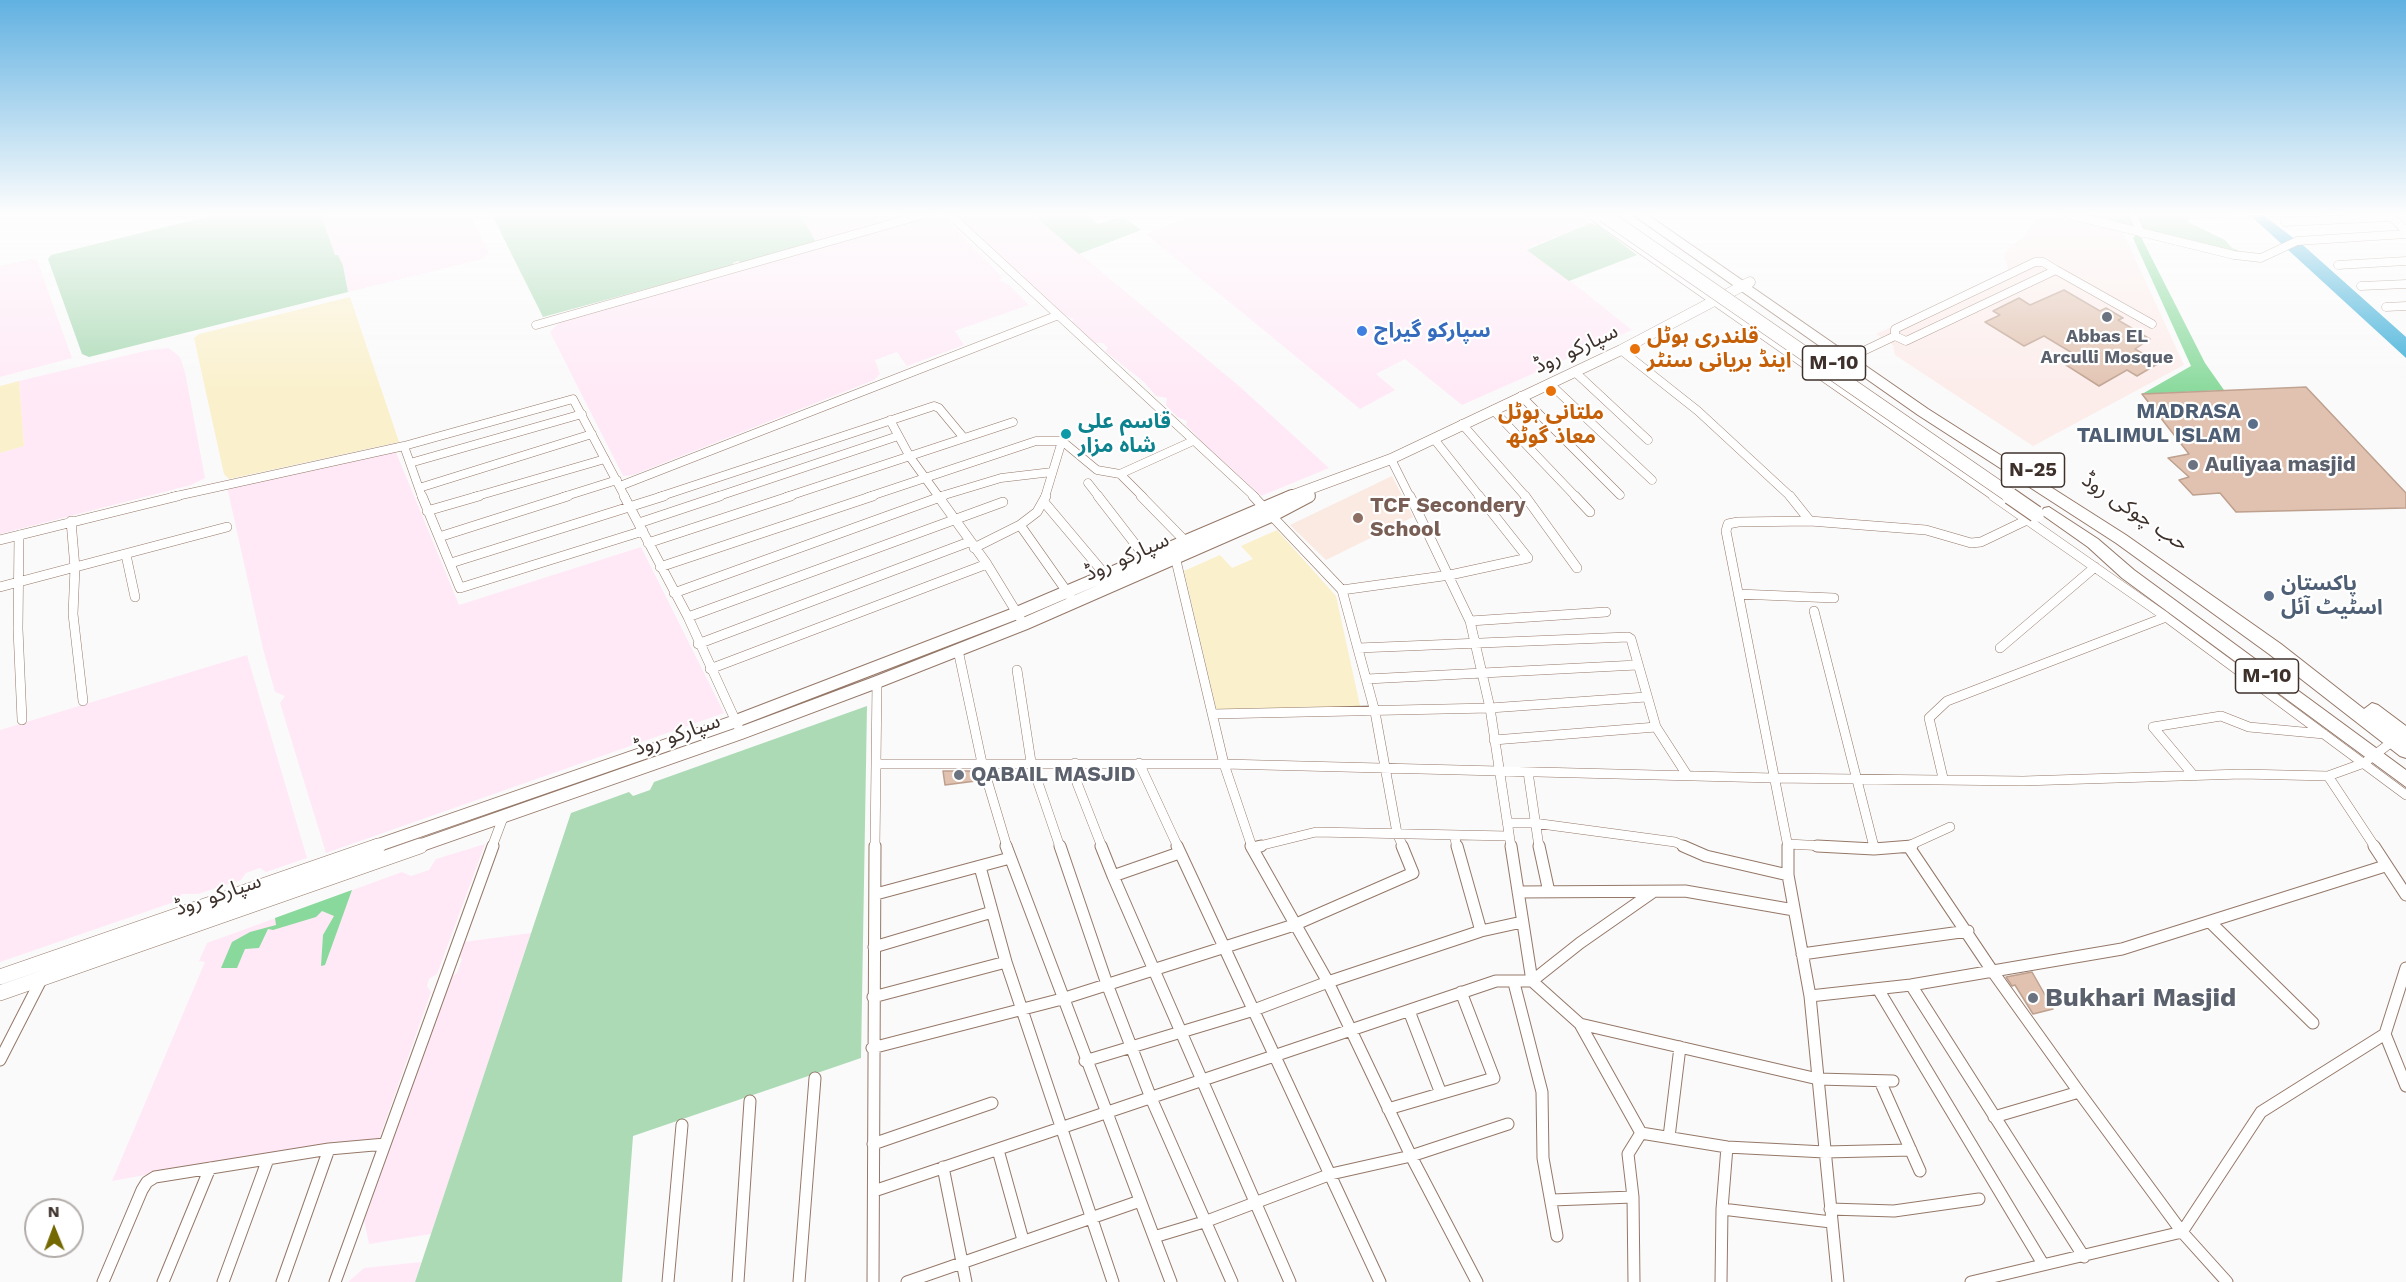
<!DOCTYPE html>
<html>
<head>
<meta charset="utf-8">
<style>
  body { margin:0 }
  #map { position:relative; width:2406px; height:1282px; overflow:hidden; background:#fafafa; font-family:"Work Sans",sans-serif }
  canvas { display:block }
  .north { position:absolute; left:24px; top:1198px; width:60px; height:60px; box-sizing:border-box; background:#fff; border:2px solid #b2adaa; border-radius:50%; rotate:359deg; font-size:16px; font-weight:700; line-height:24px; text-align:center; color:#3e312b }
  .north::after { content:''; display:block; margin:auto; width:21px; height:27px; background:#746900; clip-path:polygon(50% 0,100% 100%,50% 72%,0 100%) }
</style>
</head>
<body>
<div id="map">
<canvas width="2406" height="1282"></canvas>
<div class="north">N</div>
</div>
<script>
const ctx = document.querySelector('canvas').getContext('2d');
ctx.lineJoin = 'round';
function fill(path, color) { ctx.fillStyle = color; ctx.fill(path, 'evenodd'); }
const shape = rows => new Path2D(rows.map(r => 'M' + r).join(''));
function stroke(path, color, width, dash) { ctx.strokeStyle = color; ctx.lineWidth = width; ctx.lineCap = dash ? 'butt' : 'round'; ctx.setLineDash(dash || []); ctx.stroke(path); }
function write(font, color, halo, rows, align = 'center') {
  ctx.font = font + ' "Work Sans","Noto Sans Arabic",sans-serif'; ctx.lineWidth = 4.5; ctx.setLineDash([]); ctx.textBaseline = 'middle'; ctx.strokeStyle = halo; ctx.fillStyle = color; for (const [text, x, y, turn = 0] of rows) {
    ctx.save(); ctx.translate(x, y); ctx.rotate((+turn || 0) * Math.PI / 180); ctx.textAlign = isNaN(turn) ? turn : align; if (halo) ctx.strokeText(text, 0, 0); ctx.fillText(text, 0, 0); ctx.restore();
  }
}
fill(shape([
  [1392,476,1413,517,1326,560,1290,525]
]), '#faeae1');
fill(shape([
  [321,215,470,215,489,253,482,259,348,292,343,266,335,255],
  [801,215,911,215,888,222,884,219,872,226,816,242],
  [936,215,942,215,1003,278,999,280,1009,285,1029,305,955,331,964,345,907,366,897,352,875,360,880,374,874,380,633,475,623,476,550,332,561,321],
  [956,215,1033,215,1238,385,1329,468,1261,496,1203,443,1186,425,1187,421,1177,417,1166,405,1167,398,1156,396,1144,382,1105,351,1108,348,1103,343,1095,343,1072,322,1073,319,1063,315,1023,279,1023,273,1016,273],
  [1194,215,1579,215,1590,223,1530,247,1528,250,1557,270,1632,330,1462,405,1405,359,1376,374,1395,390,1360,409,1146,234],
  [33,259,37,260,72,358,0,377,0,266],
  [169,348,180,357,185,372,205,478,191,485,0,534,0,453,24,446,19,381,149,350],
  [395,450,459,605,641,547,724,713,326,853,280,703,285,696,275,692,263,649,227,487],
  [247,655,307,858,266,872,260,868,246,873,241,880,198,894,181,894,180,900,0,962,0,730],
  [485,844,437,974,429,979,427,986,431,992,379,1139,255,1155,112,1181,205,962,199,961,207,943,402,872,411,876,429,870,436,859],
  [531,933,431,1234,369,1244,364,1220,450,978,457,973,462,959,458,956,463,942],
  [421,1262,415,1282,348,1282,364,1268]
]), '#ffe9f6');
fill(shape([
  [2038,215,2059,215,2123,232,2184,365,2033,446,1895,355,1893,345,1876,334,2009,271,2004,256,2007,250,2024,236]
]), '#fcecea');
fill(shape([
  [214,215,321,215,335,255,338,255,343,266,348,292,89,357,82,354,48,259,51,255],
  [492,215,801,215,816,242,742,263,738,261,733,263,734,265,543,317],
  [1033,215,1087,215,1098,224,1123,216,1141,230,1079,254],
  [2079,215,2232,215,2234,217,2210,219,2192,216,2188,222,2225,240,2232,248,2249,255],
  [1590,223,1599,226,1637,255,1569,281,1527,250],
  [867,706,861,1058,633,1136,622,1282,415,1282,571,813,629,792,633,796,650,790,654,782]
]), '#abdab5');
fill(shape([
  [2136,234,2140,235,2205,363,2224,390,2142,394,2191,366,2133,238],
  [352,890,325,965,321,966,323,935,334,916,322,911,316,917,273,930,268,929,259,948,245,949,237,968,221,968,232,942,250,932,276,925,275,918]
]), '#88d99b');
fill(shape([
  [350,297,399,442,229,479,224,474,194,338,199,334],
  [19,381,24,446,0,453,0,386],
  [1277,530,1336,596,1361,710,1217,712,1184,571,1220,555,1232,568,1253,559,1241,546]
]), '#faf0cb');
fill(shape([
  [2250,215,2263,215,2304,246,2406,337,2406,358]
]), '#37acd7');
const building = shape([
  [2064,290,2100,311,2106,308,2123,318,2118,320,2150,339,2135,349,2159,363,2137,376,2127,370,2099,386,2066,365,2079,357,2044,336,2024,346,1985,322,2000,315,1993,311,2019,298,2030,305,2064,290],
  [2306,387,2406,493,2406,508,2236,512,2220,493,2193,495,2179,480,2189,477,2168,458,2189,454,2142,394,2306,387],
  [943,771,973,771,976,781,945,785,943,771],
  [2032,972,2053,1009,2033,1014,2015,985,2012,986,2006,977,2032,972]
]);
fill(building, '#e1c1af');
stroke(building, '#bea08e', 1.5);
const minorFar2 = shape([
  [950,215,1255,497],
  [1591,215,1995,497],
  [2071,215,2234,255,2261,258,2297,241,2406,234],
  [2133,215,2141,233],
  [2390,215,2406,231],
  [2285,222,2391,217],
  [2338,265,2406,261],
  [2361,286,2406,284],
  [2386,307,2406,306],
  [536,325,922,215],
  [1895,336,1895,329,2035,262,2043,262,2056,270],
  [1621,350,1698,411,1791,497],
  [1857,354,1895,336,1906,341,2056,270,2152,324],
  [1575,372,1648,440],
  [1550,384,1652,480],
  [1521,396,1620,495],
  [1493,410,1576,497],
  [890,420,910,457,939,497],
  [1462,424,1526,497],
  [1434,439,1480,497],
  [404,446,422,497],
  [1391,459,1410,497],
  [410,463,582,414],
  [1120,474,1193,441],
  [1088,483,1099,497],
  [620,486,1056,316],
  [419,488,592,434],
  [172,497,404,446,573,399,625,497],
  [474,497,605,459],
  [563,497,617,480],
  [659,497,934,406,939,408,964,438],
  [716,497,898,436],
  [786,497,1013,422],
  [868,497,1036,441,1062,441,1097,470,1120,474,1143,497],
  [938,497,1001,478,1052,472],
  [1045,497,1062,441]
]);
const minorFar1 = shape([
  [422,496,460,588,643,531],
  [624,496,688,617,738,726],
  [938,496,987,564,1020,618],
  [1098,496,1149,562],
  [1141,496,1188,544],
  [1253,496,1342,590,1375,712,1397,833,1403,847],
  [1410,496,1470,621,1490,708,1511,847],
  [1525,496,1577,568],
  [1575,496,1590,512],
  [1993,496,2166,617,2406,795],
  [1044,502,1108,578],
  [427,511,479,496],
  [71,521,75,568,73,614,83,701],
  [1810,521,1926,530,1971,543,1981,542,2027,520],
  [639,523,720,496],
  [1020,525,1070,596],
  [19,535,18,629,22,720],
  [439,537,568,496],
  [0,540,178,496],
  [648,543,791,496],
  [974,548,1020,525,1037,512,1046,496],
  [1174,552,1224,764,1252,847],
  [126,555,135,597],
  [451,563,664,496],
  [660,567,873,496],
  [0,587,227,527],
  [1342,590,1450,575,1528,558,1479,496],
  [674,593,943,496],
  [1738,594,1834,598],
  [1814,611,1874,847],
  [688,617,1003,502],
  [1470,621,1606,612],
  [698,644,969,542],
  [1358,648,1628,637,1631,639,1656,727,1687,775],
  [2000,648,2095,567],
  [958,650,982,763,1007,847],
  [710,669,987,564],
  [1017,670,1031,762,1060,847],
  [1367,679,1637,665],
  [1213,714,1490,708,1646,697],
  [1494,740,1656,727],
  [1075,763,1077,783,1102,847],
  [1139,763,1178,847],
  [877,764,1224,764,1773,778,2023,781,2242,774,2328,776,2364,763,2393,741],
  [1528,772,1539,847],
  [2194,776,2153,727,2221,716,2249,727,2324,734],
  [2328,776,2375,847],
  [1943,778,1929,718,1947,701,2166,617],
  [1507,823,1534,823,1675,842,1686,847],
  [1454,835,1457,847],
  [1788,844,1843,847],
  [492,847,504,815],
  [875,847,877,682],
  [1255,847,1316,832,1508,836],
  [1788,847,1726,531,1728,524,1738,522,1810,521,1790,496],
  [1906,847,1950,827]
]);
const minor = shape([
  [1006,846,1171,1282],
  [1060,846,1107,984,1151,1098,1232,1282],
  [1101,846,1113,876],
  [1177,846,1380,1282],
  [1251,846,1328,982,1411,1156,1477,1282],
  [1457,846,1481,931],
  [1511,846,1532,981,1580,943,1653,892],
  [1539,846,1549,892],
  [1683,846,1706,856,1788,875],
  [1788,846,1788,875,1810,996],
  [1817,846,1874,849,1912,846],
  [1873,846,1874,849],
  [2374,846,2406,895],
  [1909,847,1993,972,2079,1092,2182,1232,2227,1282],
  [1252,848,1261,846],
  [1179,853,1113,876,1290,1282],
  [980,867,1006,962,1113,1282],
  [1518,892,1685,891,1794,910],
  [876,894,1010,858],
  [2210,922,2313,1023],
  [874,947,992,912],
  [1802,954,1968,931],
  [1514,983,1542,1092,1543,1158,1557,1236],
  [1911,985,2084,1257],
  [1878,989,2043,1264],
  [873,997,1006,962],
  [1409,1011,1440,1091],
  [1580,1024,1641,1133,1628,1154,1633,1197,1634,1282],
  [2385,1034,2406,1086],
  [872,1048,1062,999,1294,925,1413,873,1402,846],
  [0,1060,42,978],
  [1085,1061,1254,1010,1328,982,1481,931,1522,922],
  [1880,1081,1920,1171],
  [1388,1109,1494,1078,1461,992],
  [1994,1117,2079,1092],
  [1641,1133,1727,1147,1825,1152,1911,1150],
  [1669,1137,1680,1047],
  [873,1144,992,1103],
  [998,1150,1023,1240],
  [943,1167,966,1282],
  [874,1191,1496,981,1532,981,1580,1024,1818,1079,1893,1081],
  [1552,1200,1633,1197],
  [1722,1209,1831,1222],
  [1830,1209,1894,1211,1979,1199],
  [1154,1237,1207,1221,1331,1174,1411,1156,1508,1124],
  [103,1282,142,1190,147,1182,155,1177,329,1149,385,1144],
  [163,1282,210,1168],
  [223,1282,268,1159],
  [282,1282,329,1149],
  [335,1282,493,846],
  [668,1282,682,1125],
  [738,1282,750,1101],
  [799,1282,815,1078],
  [873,1282,875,846],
  [907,1282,1140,1201],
  [1721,1282,1722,1209,1727,1147],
  [1838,1282,1810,996,1911,985,2122,949,2385,866],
  [1971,1282,2182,1232,2261,1112,2385,1034,2406,968]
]);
const tertiaryFar2 = shape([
  [1288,497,1391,459,1621,350,1750,282],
  [1307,497,1309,496]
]);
const tertiaryFar1 = shape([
  [373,847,736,721,1017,613,1292,496],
  [416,847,741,733,877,682,1024,624,1273,515,1309,496]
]);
const tertiary = shape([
  [0,977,378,846],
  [0,993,420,846]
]);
const trunk = shape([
  [1633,215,1648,215,1928,409,2126,535,2281,644,2364,709,2372,703,2378,705,2406,726,2406,758,2400,756,2269,654,2116,543,1918,415,1633,215],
  [2049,507,2098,539,2134,570,2406,770,2406,787,2122,578,2088,547,2044,516,2041,512,2044,508,2049,507]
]);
stroke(minorFar2, '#957868', 9);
stroke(minorFar1, '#957868', 10);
stroke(minor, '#957868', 13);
stroke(tertiaryFar2, '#957868', 11);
stroke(tertiaryFar1, '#957868', 14);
stroke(tertiary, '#957868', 16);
stroke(trunk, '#957868', 2);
stroke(minorFar2, '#fff', 8);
stroke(minorFar1, '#fff', 9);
stroke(minor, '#fff', 11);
stroke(tertiaryFar2, '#fff', 10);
stroke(tertiaryFar1, '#fff', 12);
stroke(tertiary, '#fff', 15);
fill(trunk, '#fff');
const trunkBridgeFar1 = shape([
  [1604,215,2012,497]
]);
const trunkBridge = shape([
  [2010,496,2036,514]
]);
stroke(trunkBridgeFar1, '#957868', 15, []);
stroke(trunkBridge, '#957868', 18, []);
stroke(trunkBridgeFar1, '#fff', 14);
stroke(trunkBridge, '#fff', 16);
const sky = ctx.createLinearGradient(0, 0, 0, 395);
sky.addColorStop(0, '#61b1e1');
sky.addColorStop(0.54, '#fdfdfd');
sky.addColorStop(1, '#fdfdfd00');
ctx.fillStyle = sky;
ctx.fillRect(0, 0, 2406, 395);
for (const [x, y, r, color] of [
  [2107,317,6,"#6b7280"],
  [1362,331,6,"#3f7fe0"],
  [1635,349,6,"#e8710a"],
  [1551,391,6,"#e8710a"],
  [2253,424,6,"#5c6f8a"],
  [1066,434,6,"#0f9aa8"],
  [2193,465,6,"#6b7280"],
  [1358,518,6,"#8d6e63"],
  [2269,596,6,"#5c6f8a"],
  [959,775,6,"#6b7280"],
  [2033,998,6,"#6b7280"]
]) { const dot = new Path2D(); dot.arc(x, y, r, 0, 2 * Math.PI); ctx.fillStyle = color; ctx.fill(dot); stroke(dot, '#fff', 2); }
write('bold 18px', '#5b616d', '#fff', [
  ["Abbas EL",2107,337],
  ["Arculli Mosque",2107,358]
]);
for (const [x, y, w] of [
  [1834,363,63],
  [2033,470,63],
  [2267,676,63]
]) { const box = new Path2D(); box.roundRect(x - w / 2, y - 17, w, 34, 4.5); ctx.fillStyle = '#fff'; ctx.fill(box); stroke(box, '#3e312b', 1.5); }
write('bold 20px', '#3e312b', null, [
  ["M-10",1834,363],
  ["N-25",2033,470],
  ["M-10",2267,676]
]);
write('bold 21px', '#366cbe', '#fff', [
  ["سپارکو گیراج",1374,331]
], 'left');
write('bold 21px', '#c56008', '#fff', [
  ["قلندری ہوٹل",1647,337],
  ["اینڈ بریانی سنٹر",1647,361],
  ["ملتانی ہوٹل",1551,413,"center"],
  ["معاذ گوٹھ",1551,437,"center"]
], 'left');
write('21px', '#3e312b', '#fff', [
  ["سپارکو روڈ",1576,349,-25],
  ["حب چوکی روڈ",2135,512,34],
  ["سپارکو روڈ",1127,557,-24],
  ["سپارکو روڈ",677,735,-19],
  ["سپارکو روڈ",218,895,-19]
]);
write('bold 21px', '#4e5e75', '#fff', [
  ["MADRASA",2241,412],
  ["TALIMUL ISLAM",2241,436],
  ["پاکستان",2281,584,"left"],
  ["اسٹیٹ آئل",2281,608,"left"]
], 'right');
write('bold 21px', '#0d838f', '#fff', [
  ["قاسم علی",1078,422],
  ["شاہ مزار",1078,446]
], 'left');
write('bold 21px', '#5b616d', '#fff', [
  ["Auliyaa masjid",2205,465],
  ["QABAIL MASJID",971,775]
], 'left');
write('bold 21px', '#785e54', '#fff', [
  ["TCF Secondery",1370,506],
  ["School",1370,530]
], 'left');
write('bold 26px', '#5b616d', '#fff', [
  ["Bukhari Masjid",2045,998]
], 'left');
</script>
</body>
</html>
